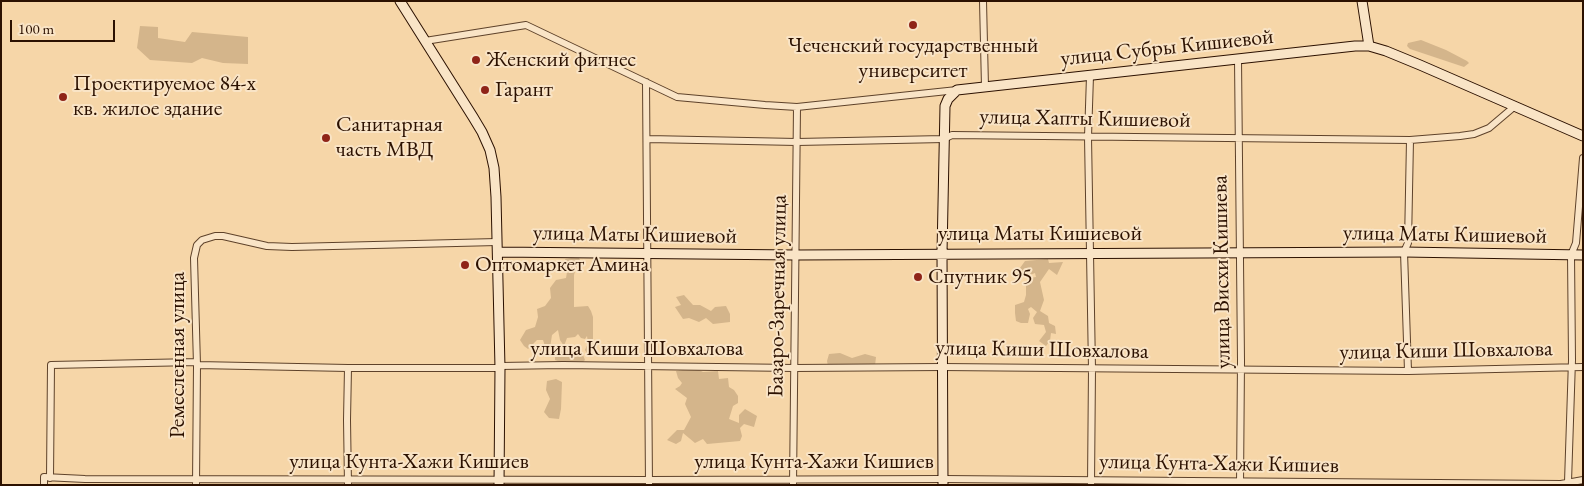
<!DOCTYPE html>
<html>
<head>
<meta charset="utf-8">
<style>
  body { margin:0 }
  #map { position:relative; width:1584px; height:486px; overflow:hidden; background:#f6d6a8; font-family:"EB Garamond",serif }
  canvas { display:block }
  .frame { position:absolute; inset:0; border:2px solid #2c1100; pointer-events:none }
  .scale { position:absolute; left:10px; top:20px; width:105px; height:22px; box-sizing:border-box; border:2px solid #2c1100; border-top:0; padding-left:6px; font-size:15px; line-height:18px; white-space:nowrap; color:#2c1100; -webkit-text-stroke:4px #f9e4c6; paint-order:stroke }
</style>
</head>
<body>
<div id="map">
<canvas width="1584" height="486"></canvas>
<div class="frame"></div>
<div class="scale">100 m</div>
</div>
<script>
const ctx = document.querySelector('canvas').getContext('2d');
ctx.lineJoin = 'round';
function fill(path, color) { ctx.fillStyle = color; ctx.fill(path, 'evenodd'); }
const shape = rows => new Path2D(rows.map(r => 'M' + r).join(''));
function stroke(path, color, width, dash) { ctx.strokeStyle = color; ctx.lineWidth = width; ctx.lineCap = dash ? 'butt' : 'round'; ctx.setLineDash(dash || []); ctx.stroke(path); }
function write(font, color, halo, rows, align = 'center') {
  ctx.font = font + ' "EB Garamond",serif'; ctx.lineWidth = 4; ctx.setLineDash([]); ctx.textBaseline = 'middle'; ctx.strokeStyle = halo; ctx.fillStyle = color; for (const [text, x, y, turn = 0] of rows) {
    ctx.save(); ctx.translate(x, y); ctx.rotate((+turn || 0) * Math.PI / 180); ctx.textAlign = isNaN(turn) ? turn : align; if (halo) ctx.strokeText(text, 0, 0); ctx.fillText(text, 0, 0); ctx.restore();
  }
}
fill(shape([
  [140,26,158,27,158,38,185,42,192,32,248,37,248,64,223,63,202,58,192,63,150,60,137,48],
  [1421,40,1446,50,1467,61,1469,63,1464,67,1410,49,1407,46,1408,43],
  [571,258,579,258,580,260,577,265,574,275,574,307,588,306,591,311,593,317,593,352,588,355,585,350,588,343,587,336,585,339,581,338,578,334,575,337,567,338,564,346,560,340,558,330,552,335,550,348,545,346,543,340,537,340,528,349,524,346,520,340,526,330,535,327,538,317,537,309,545,306,551,298,550,288,556,280,566,278,568,266,565,259],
  [1048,259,1049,263,1063,262,1057,275,1049,269,1040,282,1044,300,1040,311,1048,316,1049,323,1055,326,1056,334,1051,333,1050,341,1046,346,1039,341,1046,332,1044,325,1035,324,1033,318,1037,312,1031,307,1028,309,1030,314,1028,323,1021,323,1016,321,1015,313,1015,305,1024,302,1026,295,1026,285,1030,278,1036,277,1035,273,1025,277,1020,268,1025,261],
  [684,295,693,305,700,305,711,311,715,307,726,306,730,314,730,322,713,324,706,318,699,322,689,318,683,319,675,307,681,305,676,297],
  [565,349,583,355,585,360,583,362,571,363,563,363,555,360,555,355],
  [840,353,852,358,865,354,876,357,875,366,828,366,827,361,829,354],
  [695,368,703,372,718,371,719,379,728,378,729,387,734,390,738,396,738,403,733,406,729,419,739,423,739,415,745,409,757,416,754,427,744,424,740,428,742,436,740,441,707,444,703,439,695,443,683,433,681,441,676,444,667,440,677,430,684,430,691,417,685,404,687,398,675,389,680,386,682,383,678,378,676,371],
  [556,379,562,382,561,409,559,419,549,418,544,412,550,399,546,390,547,381]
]), '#d4b58b');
const street = shape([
  [983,1,985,87],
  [425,41,526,25,677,97,765,105,797,107,957,90],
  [1238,59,1241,361,1240,485],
  [1090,76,1088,137,1092,369,1091,484],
  [646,82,649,485],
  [648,139,797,142,944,139,952,135,1410,140,1460,136,1474,134,1489,128,1515,106],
  [197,365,348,368,500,368],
  [500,366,563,365,794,368,942,367,1408,371,1583,367],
  [348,368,347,420,348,485],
  [1408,371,1404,252,1408,243,1410,140],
  [50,478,51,365,196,362],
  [1568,482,1572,360,1571,255,1576,243,1583,158],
  [44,485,44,477,85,479,649,480,943,479,1561,484,1583,480],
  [196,485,197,365,194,258,197,245,202,240,215,236,223,236,267,246,292,247,497,242],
  [793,485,797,107]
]);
const secondary = shape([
  [400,1,473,117,482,132,490,150,494,168,496,197,500,368,499,485],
  [1362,1,1369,46],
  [498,252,796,255,1404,252,1583,255],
  [943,485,942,253,945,106,948,99,957,90,1355,46,1369,46,1386,51,1420,65,1583,136]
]);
stroke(street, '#5e422a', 8);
stroke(secondary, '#2c1100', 11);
stroke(street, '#f9e4c6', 6);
stroke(secondary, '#f9e4c6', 9);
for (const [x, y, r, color] of [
  [913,25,5,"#8f2418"],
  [476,60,5,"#8f2418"],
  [485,90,5,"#8f2418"],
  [63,97,5,"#8f2418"],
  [326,138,5,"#8f2418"],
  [465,265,5,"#8f2418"],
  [918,277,5,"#8f2418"]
]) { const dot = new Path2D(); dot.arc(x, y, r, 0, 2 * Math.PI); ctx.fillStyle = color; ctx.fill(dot); stroke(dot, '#f9e4c6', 2); }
write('22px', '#2c1100', '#f9e4c6', [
  ["Чеченский государственный",913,46,"center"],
  ["университет",913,71,"center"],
  ["Женский фитнес",486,60],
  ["Проектируемое 84-х",73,84],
  ["кв. жилое здание",73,109],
  ["Гарант",495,90],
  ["Санитарная",336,125],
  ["часть МВД",336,150],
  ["Оптомаркет Амина",475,265],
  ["Спутник 95",928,277]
], 'left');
write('22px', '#2c1100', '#f9e4c6', [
  ["улица Субры Кишиевой",1167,48,-6],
  ["улица Хапты Кишиевой",1085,119,1],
  ["улица Маты Кишиевой",1040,234],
  ["улица Маты Кишиевой",635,235,1],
  ["улица Маты Кишиевой",1445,235,1],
  ["улица Висхи Кишиева",1222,272,-91],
  ["Базаро-Заречная улица",778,296,-89],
  ["улица Киши Шовхалова",637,349],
  ["улица Киши Шовхалова",1042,350,1],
  ["улица Киши Шовхалова",1446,351,-1],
  ["Ремесленная улица",178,355,-90],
  ["улица Кунта-Хажи Кишиев",409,462],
  ["улица Кунта-Хажи Кишиев",814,462],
  ["улица Кунта-Хажи Кишиев",1219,464,1]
]);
</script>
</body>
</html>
